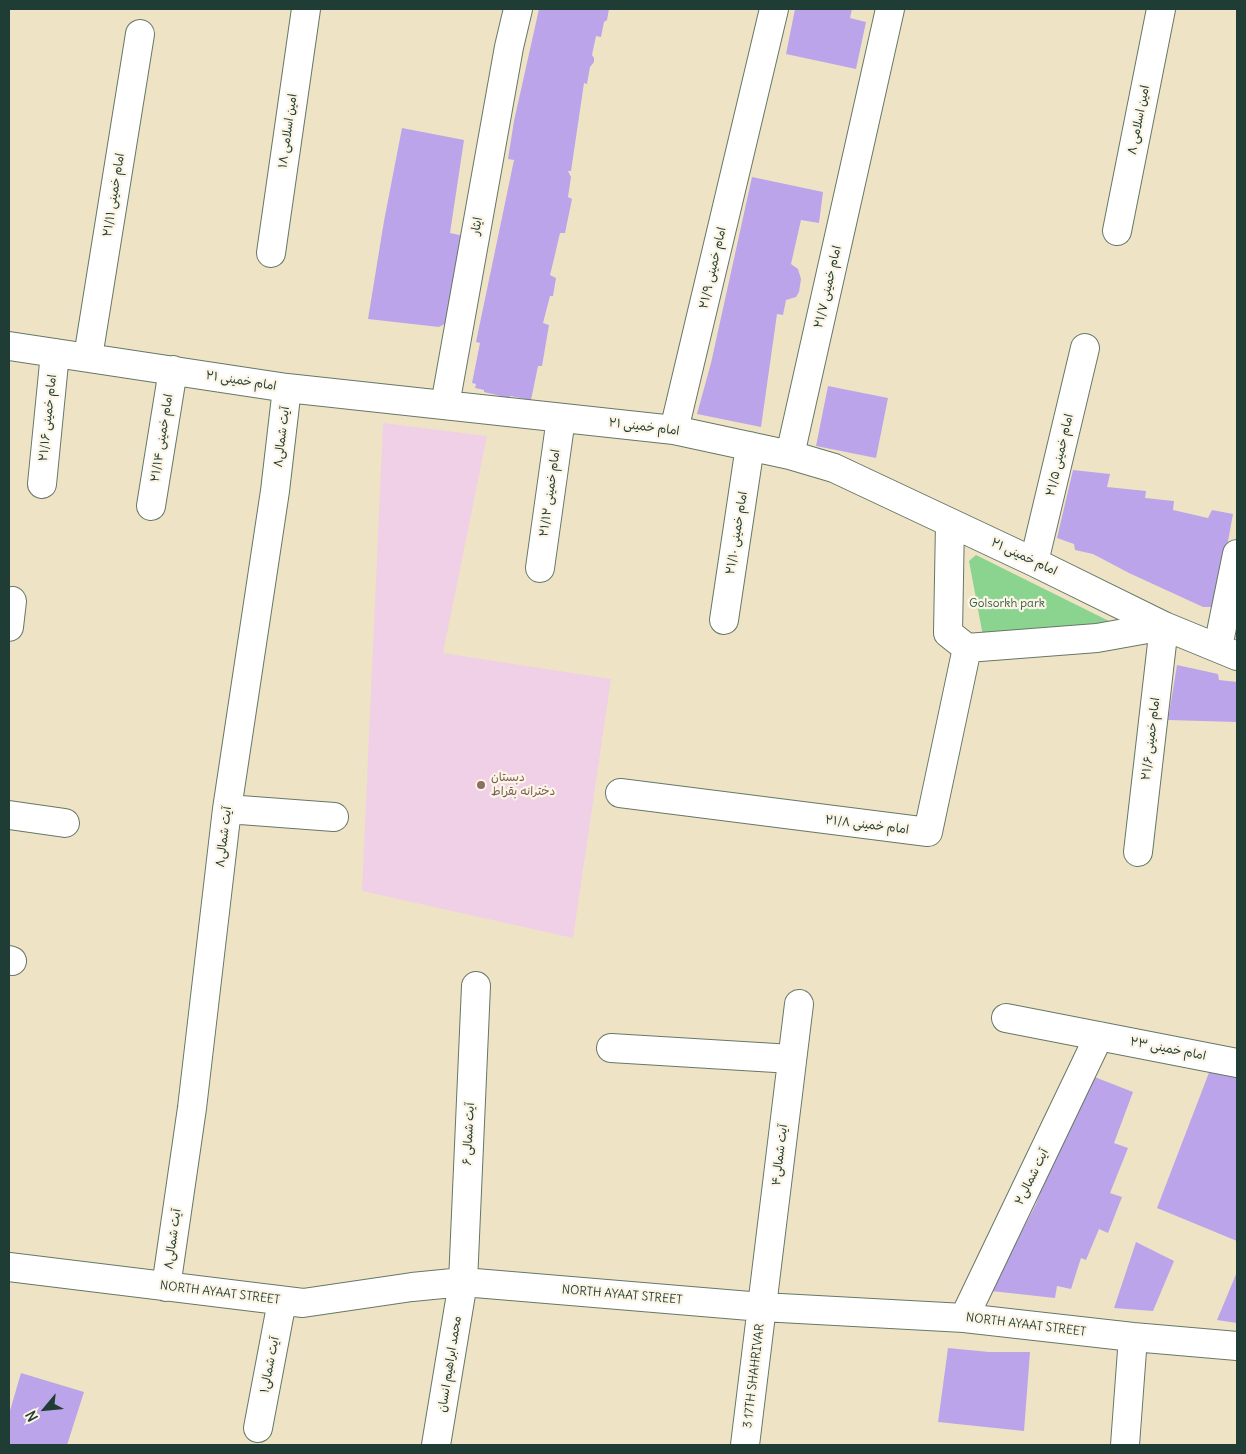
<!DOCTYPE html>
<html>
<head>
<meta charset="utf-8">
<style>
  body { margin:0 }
  #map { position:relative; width:1246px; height:1454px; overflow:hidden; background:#eee4c5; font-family:Delius,sans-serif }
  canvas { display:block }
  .frame { position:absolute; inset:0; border:10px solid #1f3d34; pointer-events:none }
  .north { position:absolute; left:20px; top:1384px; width:50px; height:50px; -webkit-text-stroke:4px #fcf5e5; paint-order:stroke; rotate:242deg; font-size:14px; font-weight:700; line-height:20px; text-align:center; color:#1f3d34 }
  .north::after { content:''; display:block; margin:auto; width:18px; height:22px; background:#1f3d34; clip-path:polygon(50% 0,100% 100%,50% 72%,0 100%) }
</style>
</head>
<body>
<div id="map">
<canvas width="1246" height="1454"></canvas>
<div class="frame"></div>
<div class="north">N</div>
</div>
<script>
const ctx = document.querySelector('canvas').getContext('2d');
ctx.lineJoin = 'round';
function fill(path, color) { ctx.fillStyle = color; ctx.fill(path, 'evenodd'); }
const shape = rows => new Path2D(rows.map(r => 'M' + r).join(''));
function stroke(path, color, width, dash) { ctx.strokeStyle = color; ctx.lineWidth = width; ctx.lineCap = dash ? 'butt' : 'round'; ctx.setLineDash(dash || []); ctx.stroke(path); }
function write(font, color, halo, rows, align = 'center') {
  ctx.font = font + ' Delius,"Playpen Sans Arabic",sans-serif'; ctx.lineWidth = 4.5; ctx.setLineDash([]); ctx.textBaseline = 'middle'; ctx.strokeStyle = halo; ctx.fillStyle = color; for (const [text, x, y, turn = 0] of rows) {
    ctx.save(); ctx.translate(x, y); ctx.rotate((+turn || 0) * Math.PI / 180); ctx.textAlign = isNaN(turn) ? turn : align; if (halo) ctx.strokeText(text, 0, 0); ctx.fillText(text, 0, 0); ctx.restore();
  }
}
fill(shape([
  [383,423,487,436,443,653,611,679,573,938,362,891]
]), '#efd0e6');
fill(shape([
  [976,555,1111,622,983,636,969,561]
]), '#8ad490');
fill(shape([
  [539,9,609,9,607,20,604,22,601,37,596,36,592,55,594,58,594,62,590,67,587,84,584,83,571,171,568,171,571,177,568,197,572,199,565,233,560,233,553,263,550,275,556,278,553,296,550,296,543,323,549,325,542,366,538,366,531,400,510,396,509,398,484,392,484,390,475,388,476,384,472,383,480,343,476,342,514,160,508,159,514,121],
  [795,9,852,9,850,18,866,22,856,69,786,54],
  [402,128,464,140,450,233,469,237,450,321,439,327,368,319,384,221],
  [752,177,823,192,819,223,801,220,791,264,798,269,801,279,799,292,796,297,786,300,783,315,777,314,761,427,697,414,711,363],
  [828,386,888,398,876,458,816,446],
  [1073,470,1110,474,1107,487,1146,491,1145,498,1174,501,1173,510,1208,518,1212,510,1233,514,1216,607,1203,607,1129,573,1093,554,1075,550,1074,544,1057,538],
  [1177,665,1218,674,1219,680,1237,682,1237,722,1168,720],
  [1210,1070,1237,1075,1237,1241,1157,1208],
  [1092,1076,1133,1092,1114,1143,1128,1148,1110,1193,1122,1197,1108,1233,1099,1229,1086,1260,1081,1258,1071,1289,1057,1286,1055,1298,991,1291,1036,1204,1049,1168],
  [1136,1242,1174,1261,1153,1311,1114,1308],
  [1237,1272,1237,1323,1217,1320],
  [948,1348,989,1352,1030,1352,1024,1431,938,1422],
  [21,1373,84,1392,67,1445,9,1445,9,1414]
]), '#bba4ea');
const minor = shape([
  [1117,231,1161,9],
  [271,253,306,9],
  [9,346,287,388,674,430,790,455,834,468,1034,562,1164,626,1237,656],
  [88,357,140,34],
  [445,405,509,47,518,9],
  [674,430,774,9],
  [790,455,890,9],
  [42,484,55,353],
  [151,506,173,370],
  [950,523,948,633,967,648,1097,638,1164,626],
  [1034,562,1085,348],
  [540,568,561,418],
  [724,620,750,446],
  [9,627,12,601],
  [1218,647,1237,554],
  [620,793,928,832,967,648],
  [227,809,334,817],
  [9,815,65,823],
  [1138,852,1164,626],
  [9,960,12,961],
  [1006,1018,1237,1063],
  [611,1048,792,1059],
  [9,1267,303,1303,412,1287,463,1282,762,1307,964,1318,1133,1337,1237,1346],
  [166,1287,192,1108,227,809,275,491,287,388],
  [964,1318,1099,1036],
  [258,1428,282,1301],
  [436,1445,463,1282,476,986],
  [745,1445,799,1004],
  [1125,1445,1133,1337]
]);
stroke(minor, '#677767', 30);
stroke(minor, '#fff', 28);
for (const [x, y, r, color] of [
  [481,785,5,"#8d6e63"]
]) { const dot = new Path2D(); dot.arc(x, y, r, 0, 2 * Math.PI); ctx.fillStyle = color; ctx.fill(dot); stroke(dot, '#fcf5e5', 2); }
write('12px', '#1f3d34', '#fcf5e5', [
  ["امین اسلامی ۸",1139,120,-79],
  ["امین اسلامی ۱۸",288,131,-82],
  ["امام خمینی ۲۱/۱۱",114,195,-81],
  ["ایثار",477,226,-80],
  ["امام خمینی ۲۱/۹",713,268,-77],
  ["امام خمینی ۲۱/۷",828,287,-77],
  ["امام خمینی ۲۱",241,381,9],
  ["امام خمینی ۲۱/۱۶",48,418,-84],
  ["امام خمینی ۲۱",644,427,7],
  ["آیت شمالی۸",282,437,-83],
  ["امام خمینی ۲۱/۱۴",162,438,-81],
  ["امام خمینی ۲۱/۵",1060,455,-77],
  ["امام خمینی ۲۱/۱۲",550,493,-82],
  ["امام خمینی ۲۱/۱۰",737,533,-81],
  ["امام خمینی ۲۱",1024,557,25],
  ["امام خمینی ۲۱/۶",1151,739,-83],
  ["امام خمینی ۲۱/۸",867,825,7],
  ["آیت شمالی۸",224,837,-83],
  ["امام خمینی ۲۳",1168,1049,11],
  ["آیت شمالی ۶",469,1134,-87],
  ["آیت شمالی۴",780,1155,-83],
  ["آیت شمالی۲",1032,1177,-64],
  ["آیت شمالی۸",173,1239,-82],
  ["NORTH AYAAT STREET",220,1293,7],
  ["NORTH AYAAT STREET",622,1295,5],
  ["NORTH AYAAT STREET",1026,1325,7],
  ["محمد ابراهیم انسان",450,1364,-81],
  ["آیت شمالی۱",270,1365,-79],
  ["3 17TH SHAHRIVAR",754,1376,-83]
]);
write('12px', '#345b46', '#fcf5e5', [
  ["Golsorkh park",1007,604]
]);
write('12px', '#785e54', '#fcf5e5', [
  ["دبستان",491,778],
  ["دخترانه بقراط",491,792]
], 'left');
</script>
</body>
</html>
